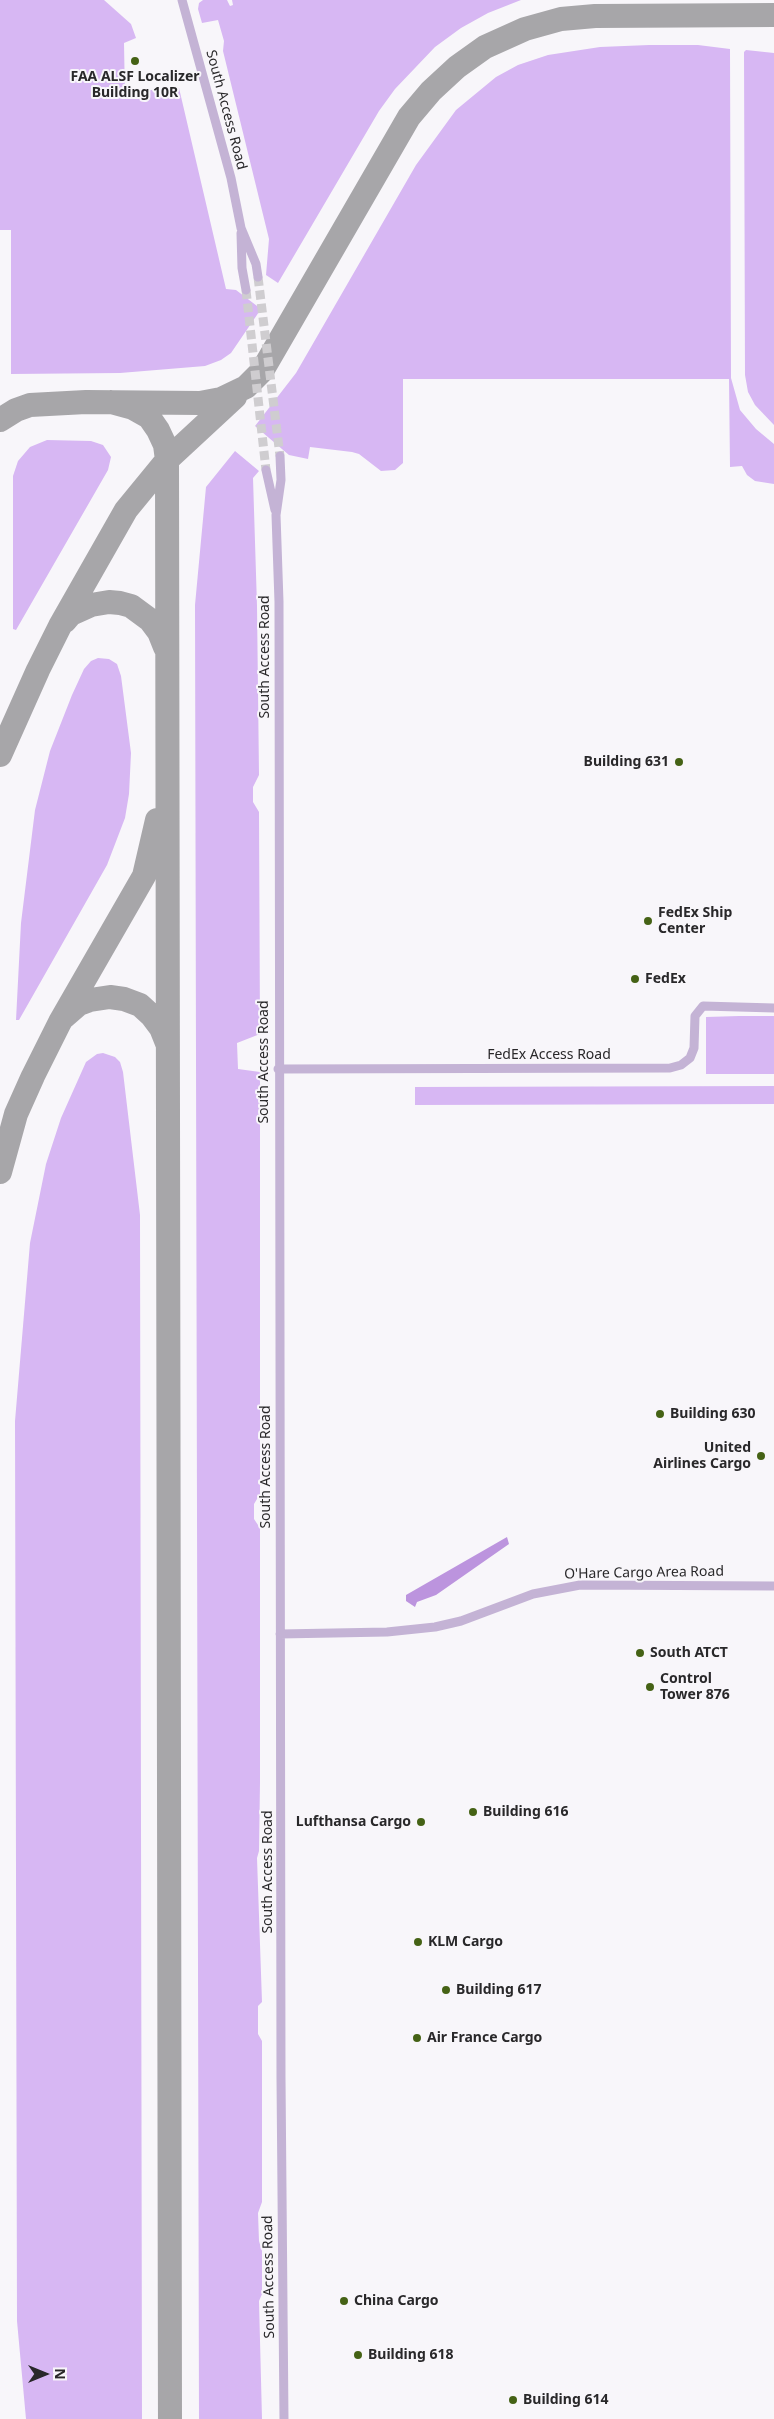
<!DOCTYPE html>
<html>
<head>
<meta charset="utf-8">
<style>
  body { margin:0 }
  #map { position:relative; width:774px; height:2419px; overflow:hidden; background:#f8f6fa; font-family:"Noto Sans",sans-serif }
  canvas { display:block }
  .north { position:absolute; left:20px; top:2349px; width:50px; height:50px; -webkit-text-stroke:4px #f8f6fa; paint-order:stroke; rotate:90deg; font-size:14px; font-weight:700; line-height:20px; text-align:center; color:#29282a }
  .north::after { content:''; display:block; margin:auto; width:18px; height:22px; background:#29282a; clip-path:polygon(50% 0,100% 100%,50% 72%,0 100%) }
</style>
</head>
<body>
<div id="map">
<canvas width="774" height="2419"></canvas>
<div class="north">N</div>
</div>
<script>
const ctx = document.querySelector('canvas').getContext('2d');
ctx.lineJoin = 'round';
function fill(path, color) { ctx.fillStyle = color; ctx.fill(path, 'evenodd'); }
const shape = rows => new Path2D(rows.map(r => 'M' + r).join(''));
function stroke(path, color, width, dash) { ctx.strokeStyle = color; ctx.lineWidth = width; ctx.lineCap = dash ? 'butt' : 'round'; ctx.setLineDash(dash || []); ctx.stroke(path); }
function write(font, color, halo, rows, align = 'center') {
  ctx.font = font + ' "Noto Sans",sans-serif'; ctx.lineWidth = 4; ctx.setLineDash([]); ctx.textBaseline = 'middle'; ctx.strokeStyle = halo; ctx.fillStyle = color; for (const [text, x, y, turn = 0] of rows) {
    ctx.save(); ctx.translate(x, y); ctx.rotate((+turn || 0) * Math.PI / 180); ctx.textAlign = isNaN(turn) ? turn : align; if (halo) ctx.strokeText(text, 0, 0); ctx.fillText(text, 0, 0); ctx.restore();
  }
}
fill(shape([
  [0,0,104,0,131,24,136,38,124,43,125,98,138,98,138,91,179,88,226,289,236,290,261,309,231,353,221,360,205,366,120,373,11,374,11,230,0,230],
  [203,0,227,0,230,6,233,5,232,0,521,0,488,13,461,28,435,47,395,89,379,111,278,283,266,275,269,239,223,51,224,41,218,20,202,23,198,9,199,3],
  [649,45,698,45,730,49,731,378,740,410,756,429,774,444,774,484,755,481,747,475,742,466,730,467,729,379,403,379,403,463,395,470,381,471,359,454,352,452,310,447,308,459,289,455,255,426,296,373,416,165,456,110,496,77,518,65,548,55,600,47],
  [746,50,774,53,774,425,755,405,748,392,745,375,744,52],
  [47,440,91,441,103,445,111,457,108,470,16,630,13,629,13,476,18,461,30,447],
  [235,451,259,471,253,478,257,606,259,775,253,787,253,802,259,812,260,1034,237,1043,238,1069,260,1072,260,1494,254,1504,254,1519,260,1528,260,1782,259,1851,257,1858,262,2002,258,2006,258,2034,262,2041,262,2202,258,2213,259,2241,262,2251,262,2294,259,2301,262,2419,199,2419,195,605,206,487],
  [98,658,109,659,117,664,121,676,131,753,129,794,125,818,107,865,19,1020,16,1020,21,923,35,810,50,751,72,695,84,669,91,661],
  [739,1016,774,1016,774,1074,706,1074,706,1017],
  [103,1053,115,1057,120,1062,123,1072,140,1215,142,2419,26,2419,17,2321,15,1421,30,1243,46,1164,61,1118,86,1062,97,1054],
  [774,1086,774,1104,415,1105,415,1087]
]), '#d7b7f3');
fill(shape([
  [507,1537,509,1544,436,1595,417,1602,415,1607,406,1601,406,1595]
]), '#bc94de');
stroke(shape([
  [111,402,133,408,149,417,158,430,165,445,167,460,170,2419],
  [0,420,16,410,30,405,86,402,200,403,221,399,246,387,262,371,409,117,431,91,457,67,485,47,525,29,561,19,595,16,774,15],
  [65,621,71,614,91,605,109,602,120,603,131,606,150,620,159,632,165,647],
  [0,755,38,670,60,626,126,510,167,460,235,397],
  [64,1017,79,1004,90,1000,110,997,124,999,140,1005,152,1016,161,1028,167,1043],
  [0,1172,16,1114,33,1076,60,1022,144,876,157,820]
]), '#a7a6a9', 24);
stroke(shape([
  [258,277,280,456],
  [246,290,266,470]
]), '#cfcdd0', 9, [9, 4.5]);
stroke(shape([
  [182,0,231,178,241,228,256,264,258,277],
  [241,233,242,268,246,290],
  [280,456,281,480,276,515,279,602,281,2078,284,2419],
  [266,470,275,510],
  [278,1069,670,1068,681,1065,690,1058,694,1048,695,1016,703,1006,774,1008],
  [280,1634,387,1632,435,1627,461,1621,533,1594,580,1585,774,1586]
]), '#c4b3d5', 9);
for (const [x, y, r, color] of [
  [135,61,5,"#456215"],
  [679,762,5,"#456215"],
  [648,921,5,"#456215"],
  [635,979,5,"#456215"],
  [660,1414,5,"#456215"],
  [761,1456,5,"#456215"],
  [640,1653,5,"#456215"],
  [650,1687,5,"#456215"],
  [473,1812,5,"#456215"],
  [421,1822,5,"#456215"],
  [418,1942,5,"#456215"],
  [446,1990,5,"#456215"],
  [417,2038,5,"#456215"],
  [344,2301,5,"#456215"],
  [358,2355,5,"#456215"],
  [513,2400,5,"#456215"]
]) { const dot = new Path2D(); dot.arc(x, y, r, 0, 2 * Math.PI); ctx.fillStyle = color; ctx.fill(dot); stroke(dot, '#f8f6fa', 2); }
write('bold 14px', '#29282a', '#f8f6fa', [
  ["FAA ALSF Localizer",135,77,"center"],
  ["Building 10R",135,93,"center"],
  ["Building 631",669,762,"right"],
  ["FedEx Ship",658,913],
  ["Center",658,929],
  ["FedEx",645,979],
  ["Building 630",670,1414],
  ["United",751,1448,"right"],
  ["Airlines Cargo",751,1464,"right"],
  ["South ATCT",650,1653],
  ["Control",660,1679],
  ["Tower 876",660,1695],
  ["Building 616",483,1812],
  ["Lufthansa Cargo",411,1822,"right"],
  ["KLM Cargo",428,1942],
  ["Building 617",456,1990],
  ["Air France Cargo",427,2038],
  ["China Cargo",354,2301],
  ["Building 618",368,2355],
  ["Building 614",523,2400]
], 'left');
write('14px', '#29282a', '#f8f6fa', [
  ["South Access Road",226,110,75],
  ["South Access Road",265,657,-90],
  ["FedEx Access Road",549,1055],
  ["South Access Road",264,1062,-90],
  ["South Access Road",266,1467,-90],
  ["O'Hare Cargo Area Road",644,1573,-1],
  ["South Access Road",268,1872,-90],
  ["South Access Road",269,2277,-91]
]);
</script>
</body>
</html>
